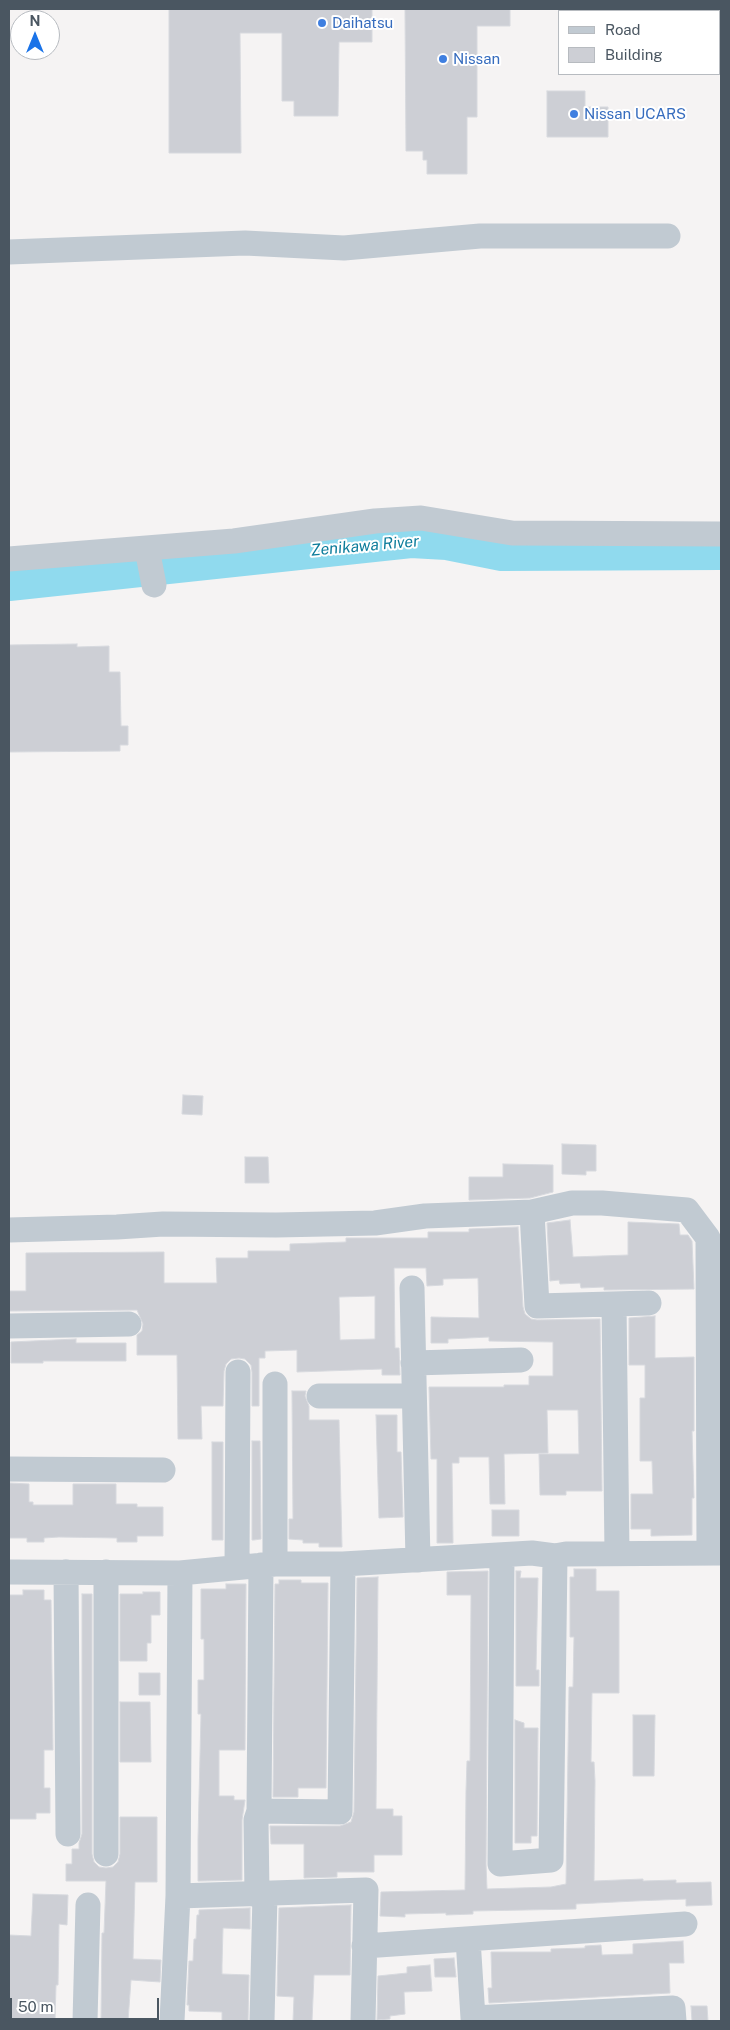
<!DOCTYPE html>
<html>
<head>
<meta charset="utf-8">
<style>
  body { margin:0 }
  #map { position:relative; width:730px; height:2030px; overflow:hidden; background:#f5f3f3; font-family:"Public Sans",sans-serif }
  canvas { display:block }
  .frame { position:absolute; inset:0; border:10px solid #4a5661; pointer-events:none }
  .legend { position:absolute; left:558px; top:10px; width:162px; height:65px; box-sizing:border-box; background:#fff; border:1px solid #b7bbc0; margin:0; padding:6px 9px; list-style:none; font-size:15px; color:#4a5661 }
  .legend li { display:flex; align-items:center; gap:10px; height:25px }
  .legend b { width:25px; border:1px solid #b7bbc0 }
  .north { position:absolute; left:10px; top:10px; width:50px; height:50px; box-sizing:border-box; background:#fff; border:1px solid #b7bbc0; border-radius:50%; rotate:0deg; font-size:14px; font-weight:700; line-height:20px; text-align:center; color:#4a5661 }
  .north::after { content:''; display:block; margin:auto; width:18px; height:22px; background:#1a73e8; clip-path:polygon(50% 0,100% 100%,50% 72%,0 100%) }
  .scale { position:absolute; left:10px; top:1998px; width:149px; height:22px; box-sizing:border-box; border:2px solid #4a5661; border-top:0; padding-left:6px; font-size:15px; line-height:18px; white-space:nowrap; color:#4a5661; -webkit-text-stroke:4px #fff; paint-order:stroke }
</style>
</head>
<body>
<div id="map">
<canvas width="730" height="2030"></canvas>
<div class="frame"></div>
<ul class="legend">
<li><b style="height:6px;background:#c1cad2"></b>Road</li>
<li><b style="height:14px;background:#cdcfd5"></b>Building</li>
</ul>
<div class="north">N</div>
<div class="scale">50 m</div>
</div>
<script>
const ctx = document.querySelector('canvas').getContext('2d');
ctx.lineJoin = 'round';
const shape = rows => new Path2D(rows.map(r => 'M' + r).join(''));
function stroke(path, color, width, dash) { ctx.strokeStyle = color; ctx.lineWidth = width; ctx.lineCap = dash ? 'butt' : 'round'; ctx.setLineDash(dash || []); ctx.stroke(path); }
function fill(path, color) { ctx.fillStyle = color; ctx.fill(path, 'evenodd'); }
function write(font, color, halo, rows, align = 'center') {
  ctx.font = font + ' "Public Sans",sans-serif'; ctx.lineWidth = 4; ctx.setLineDash([]); ctx.textBaseline = 'middle'; ctx.strokeStyle = halo; ctx.fillStyle = color; for (const [text, x, y, turn = 0] of rows) {
    ctx.save(); ctx.translate(x, y); ctx.rotate((+turn || 0) * Math.PI / 180); ctx.textAlign = isNaN(turn) ? turn : align; if (halo) ctx.strokeText(text, 0, 0); ctx.fillText(text, 0, 0); ctx.restore();
  }
}
stroke(shape([
  [9,583,411,540,447,542,502,553,721,552]
]), '#90daee', 36);
const building = shape([
  [169,9,372,9,372,42,339,42,338,116,294,116,294,101,282,101,282,33,240,33,241,153,169,153,169,9],
  [405,9,510,9,510,26,477,26,477,117,467,117,467,174,427,174,427,160,423,160,423,151,406,151,405,9],
  [547,91,585,91,585,107,608,107,608,137,547,137,547,91],
  [77,644,77,647,109,646,109,672,120,672,121,726,128,726,128,745,120,745,120,751,9,752,9,645,77,644],
  [183,1095,203,1096,202,1115,182,1114,183,1095],
  [562,1144,596,1145,596,1171,586,1171,586,1175,562,1174,562,1144],
  [245,1157,268,1157,269,1183,245,1183,245,1157],
  [503,1164,553,1165,553,1192,530,1198,469,1200,469,1177,503,1177,503,1164],
  [570,1220,573,1257,628,1255,628,1222,679,1224,680,1235,688,1235,692,1241,694,1289,604,1290,604,1287,581,1288,580,1283,560,1284,559,1280,550,1281,547,1223,570,1220],
  [518,1227,523,1307,525,1314,531,1319,537,1320,600,1319,602,1491,566,1491,566,1495,540,1495,539,1454,579,1454,578,1410,547,1410,548,1453,504,1454,505,1504,490,1504,489,1457,459,1457,459,1463,452,1463,453,1543,437,1543,437,1459,431,1459,429,1387,504,1387,504,1385,529,1385,529,1376,553,1376,553,1342,489,1341,489,1337,448,1339,448,1343,431,1343,431,1317,479,1318,478,1278,443,1279,443,1285,427,1286,426,1268,394,1268,395,1348,399,1348,400,1375,382,1375,382,1369,297,1372,297,1350,265,1351,265,1358,259,1358,259,1406,252,1406,252,1372,251,1365,245,1359,239,1358,231,1359,226,1364,224,1371,223,1406,201,1406,202,1439,178,1439,177,1355,137,1355,137,1335,142,1331,143,1324,137,1310,9,1311,9,1291,26,1291,26,1253,164,1252,164,1283,217,1283,216,1258,248,1258,248,1251,290,1251,290,1244,346,1242,346,1238,428,1238,428,1232,469,1232,469,1229,518,1227],
  [375,1296,375,1339,340,1340,339,1297,375,1296],
  [655,1316,655,1358,694,1357,694,1431,692,1431,694,1498,692,1498,692,1535,651,1536,651,1529,631,1529,631,1494,653,1494,652,1461,640,1461,640,1398,645,1398,645,1365,629,1365,629,1318,655,1316],
  [76,1339,76,1343,126,1343,126,1361,43,1361,43,1363,11,1363,11,1342,76,1339],
  [292,1391,306,1391,305,1396,309,1406,309,1420,339,1420,342,1547,319,1547,319,1543,303,1543,303,1540,289,1539,289,1519,293,1519,292,1391],
  [376,1415,397,1415,397,1452,401,1452,403,1517,379,1518,376,1415],
  [252,1441,260,1441,261,1539,254,1540,252,1540,252,1441],
  [212,1442,223,1442,223,1540,212,1540,212,1442],
  [9,1483,29,1484,29,1502,33,1502,33,1505,73,1505,73,1484,116,1484,116,1504,137,1504,137,1507,163,1507,163,1536,137,1536,137,1542,117,1542,117,1538,59,1537,44,1538,44,1542,27,1542,27,1538,9,1538,9,1483],
  [492,1510,519,1510,519,1536,492,1536,492,1510],
  [574,1569,596,1569,596,1591,619,1591,619,1693,592,1693,591,1762,594,1762,595,1781,594,1881,643,1879,643,1881,676,1880,676,1883,711,1882,712,1905,686,1906,686,1899,635,1901,576,1904,576,1909,473,1911,473,1914,446,1915,446,1913,405,1914,405,1917,380,1916,381,1892,465,1890,466,1791,467,1761,470,1761,471,1595,447,1595,447,1572,488,1571,486,1864,487,1889,551,1887,566,1884,569,1687,573,1687,574,1637,570,1637,570,1577,574,1577,574,1569],
  [516,1571,521,1571,520,1578,538,1578,536,1670,539,1670,539,1686,516,1686,516,1571],
  [378,1577,376,1809,393,1809,393,1816,402,1816,402,1855,374,1855,374,1872,337,1872,337,1877,304,1878,304,1844,271,1844,270,1826,340,1826,351,1822,354,1812,357,1578,378,1577],
  [279,1580,301,1580,301,1583,328,1583,326,1788,298,1788,298,1797,273,1797,275,1584,279,1584,279,1580],
  [226,1584,246,1584,245,1750,219,1750,219,1796,234,1796,234,1800,245,1800,242,1820,242,1880,200,1881,198,1881,198,1839,201,1714,198,1714,198,1680,204,1680,204,1639,201,1639,201,1589,226,1589,226,1584],
  [23,1590,44,1590,44,1600,51,1600,53,1750,44,1750,44,1788,50,1788,50,1813,36,1813,36,1819,9,1819,9,1595,23,1595,23,1590],
  [143,1592,160,1592,160,1615,151,1615,151,1643,147,1643,147,1661,120,1661,120,1594,143,1594,143,1592],
  [82,1594,92,1594,92,1854,94,1862,99,1867,106,1868,113,1867,118,1862,120,1854,120,1817,157,1817,157,1882,135,1882,133,1959,161,1960,160,1982,131,1980,128,2021,101,2021,102,1933,104,1933,106,1881,66,1881,66,1864,72,1864,72,1849,79,1849,79,1843,82,1834,82,1594],
  [139,1673,160,1673,160,1695,139,1695,139,1673],
  [120,1702,150,1702,151,1762,120,1762,120,1702],
  [633,1715,655,1715,654,1776,633,1776,633,1715],
  [515,1720,524,1723,524,1728,538,1728,537,1836,531,1836,531,1843,515,1843,515,1720],
  [33,1894,68,1895,67,1925,59,1924,58,1985,56,1985,55,2021,9,2021,9,1935,31,1936,33,1894],
  [351,1905,350,1975,314,1975,312,2021,293,2021,294,1997,277,1996,279,1908,351,1905],
  [250,1908,250,1929,223,1928,222,1965,222,1974,249,1975,248,2021,222,2021,222,2012,189,2011,189,2005,187,2005,189,1961,193,1961,194,1939,196,1939,197,1915,199,1915,199,1910,250,1908],
  [683,1941,684,1963,669,1963,670,1993,489,2003,488,1988,492,1988,491,1952,551,1952,551,1949,585,1948,585,1946,601,1945,602,1955,633,1954,633,1944,683,1941],
  [454,1958,456,1977,435,1977,434,1959,454,1958],
  [430,1965,432,1991,404,1992,405,2014,390,2016,390,2019,377,2020,378,1976,407,1973,407,1967,430,1965],
  [691,2006,707,2006,708,2021,692,2021,691,2006]
]);
fill(building, '#cdcfd5');
stroke(building, '#d7d9de', 1);
stroke(shape([
  [9,252,245,243,344,248,480,236,668,236],
  [147,549,154,585],
  [9,559,234,541,375,521,421,518,512,533,721,534],
  [532,1212,537,1306,649,1303],
  [9,1230,117,1227,163,1224,276,1225,375,1223,425,1216,532,1212,572,1203,602,1203,687,1210,708,1238,709,1553],
  [412,1288,418,1560],
  [614,1304,617,1553],
  [9,1326,129,1324],
  [413,1363,521,1360],
  [275,1384,275,1564],
  [319,1396,414,1396],
  [9,1469,163,1470],
  [502,1555,500,1864,551,1860,555,1556],
  [237,1567,238,1372],
  [9,1572,180,1573,275,1564,343,1564,532,1553,555,1556,566,1554,721,1553],
  [66,1572,68,1834],
  [106,1572,106,1854],
  [259,1811,261,1565],
  [257,1895,256,1820,259,1811,340,1812,343,1564],
  [178,1896,366,1890,363,2021],
  [468,1939,473,2018],
  [364,1946,685,1924],
  [85,2021,88,1905],
  [172,2021,178,1896,180,1573],
  [262,2021,265,1894],
  [474,2021,473,2018,673,2008,674,2021]
]), '#c1cad2', 25);
for (const [x, y, r, color] of [
  [322,23,5,"#3f7fe0"],
  [443,59,5,"#3f7fe0"],
  [574,114,5,"#3f7fe0"]
]) { const dot = new Path2D(); dot.arc(x, y, r, 0, 2 * Math.PI); ctx.fillStyle = color; ctx.fill(dot); stroke(dot, '#fff', 2); }
write('15px', '#366cbe', '#fff', [
  ["Daihatsu",332,23],
  ["Nissan",453,59],
  ["Nissan UCARS",584,114]
], 'left');
write('italic 16px', '#0c7c9b', '#fff', [
  ["Zenikawa River",365,546,-5]
]);
</script>
</body>
</html>
